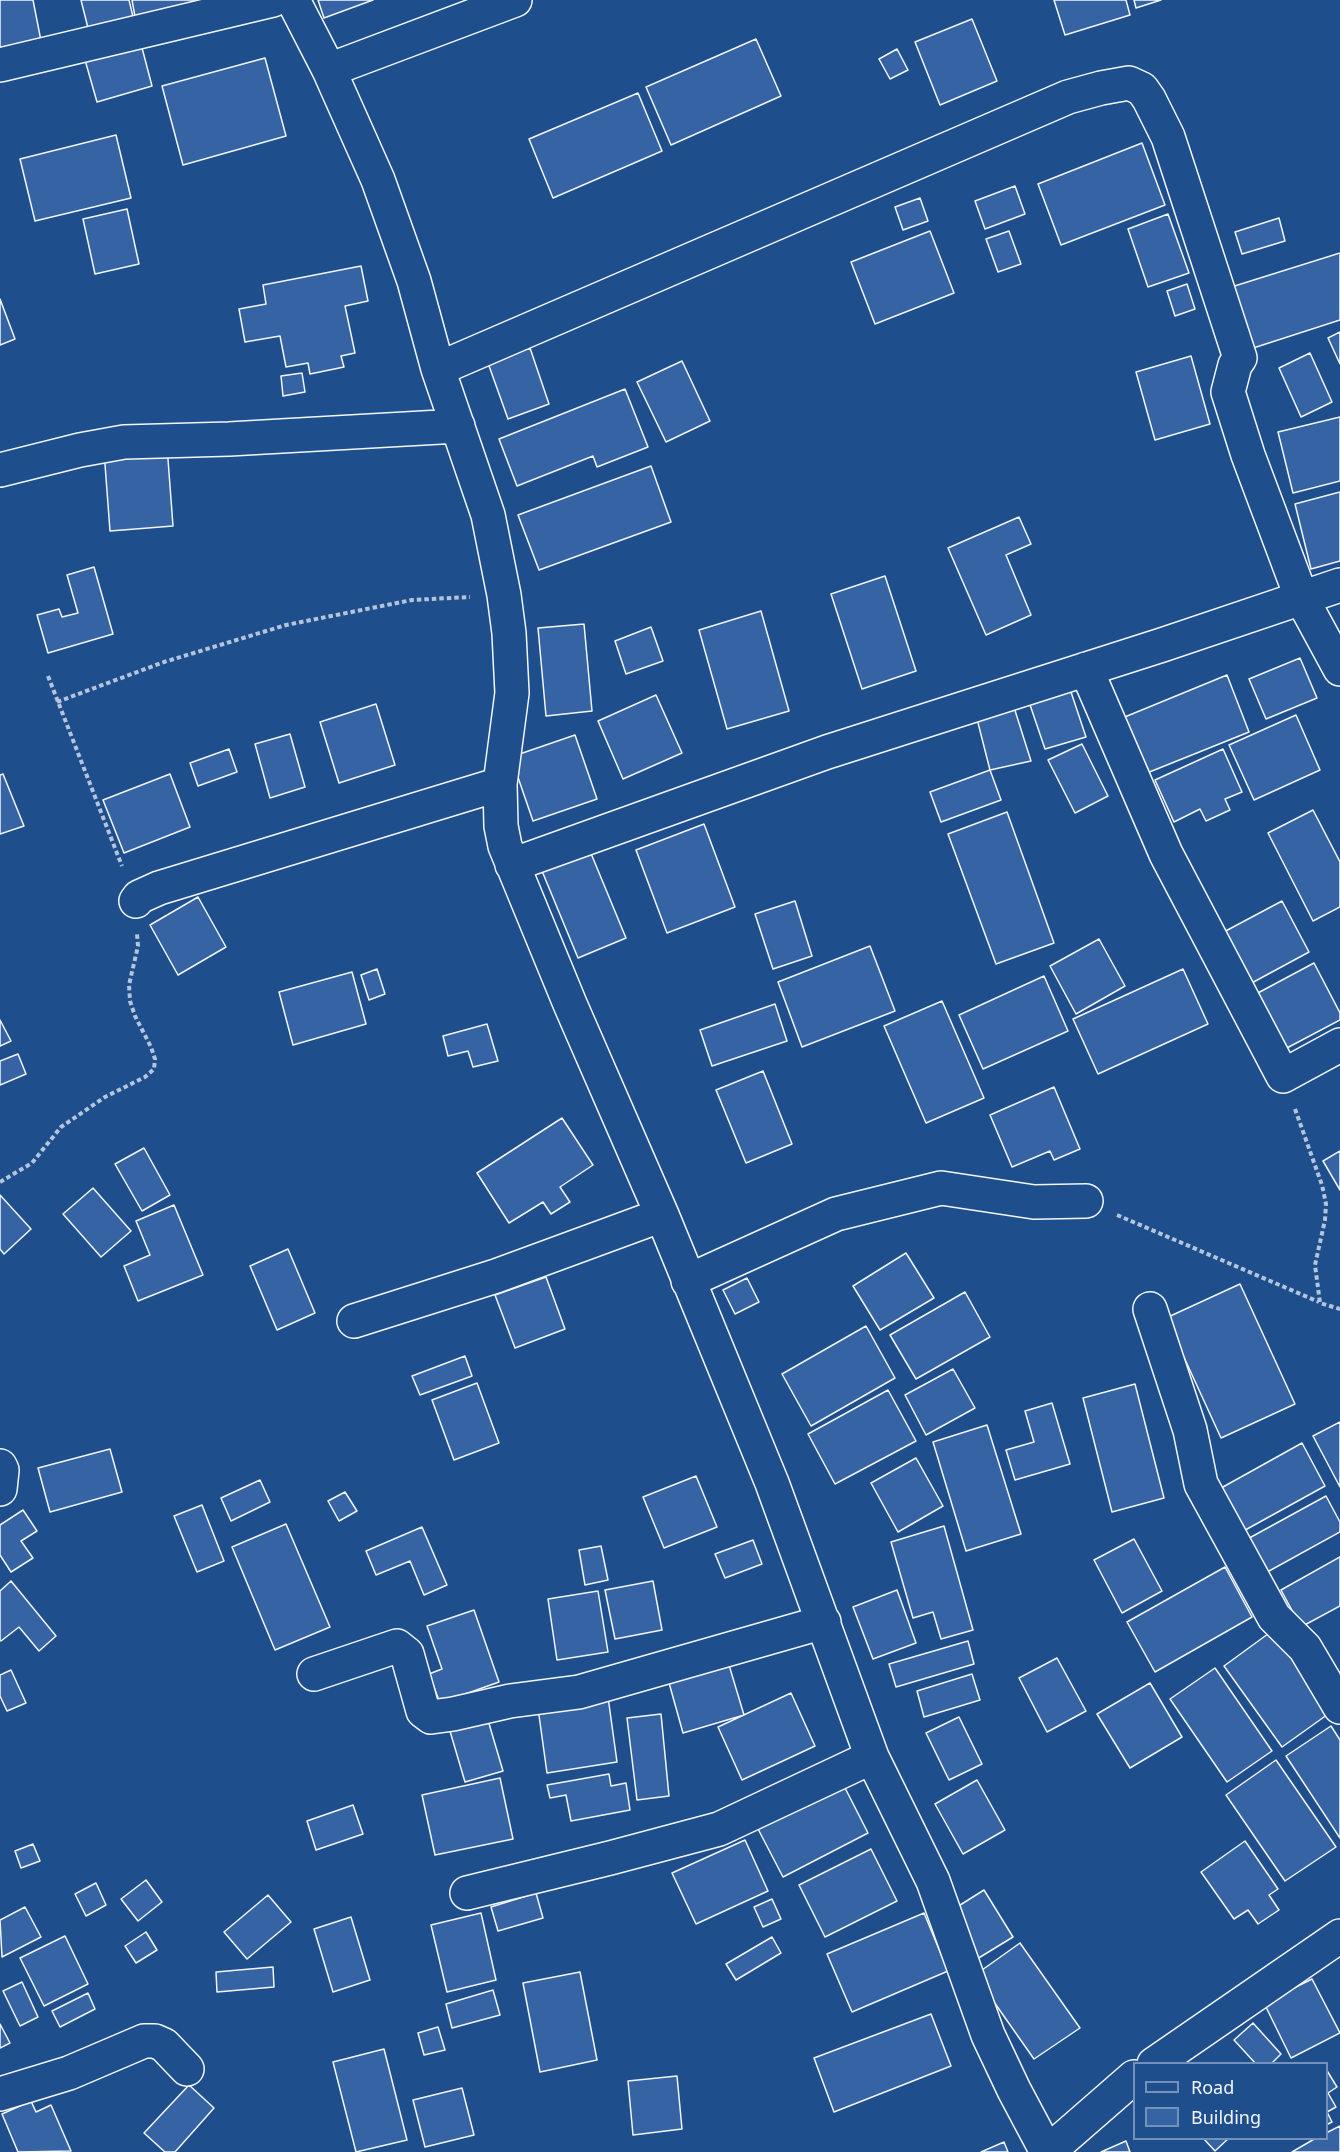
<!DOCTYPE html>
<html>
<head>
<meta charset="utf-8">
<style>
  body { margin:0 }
  #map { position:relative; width:1340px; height:2152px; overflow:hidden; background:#1f4e8c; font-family:"Noto Sans",sans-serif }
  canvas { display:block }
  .legend { position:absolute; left:1133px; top:2062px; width:195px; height:78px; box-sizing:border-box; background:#1f4e8c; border:2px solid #7391ba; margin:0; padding:8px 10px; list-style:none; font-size:18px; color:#f2f6ff }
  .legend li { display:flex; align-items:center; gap:12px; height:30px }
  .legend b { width:30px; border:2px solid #7391ba }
</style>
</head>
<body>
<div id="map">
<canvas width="1340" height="2152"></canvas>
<ul class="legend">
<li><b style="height:8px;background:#1f4e8c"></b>Road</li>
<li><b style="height:16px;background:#3563a3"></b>Building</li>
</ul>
</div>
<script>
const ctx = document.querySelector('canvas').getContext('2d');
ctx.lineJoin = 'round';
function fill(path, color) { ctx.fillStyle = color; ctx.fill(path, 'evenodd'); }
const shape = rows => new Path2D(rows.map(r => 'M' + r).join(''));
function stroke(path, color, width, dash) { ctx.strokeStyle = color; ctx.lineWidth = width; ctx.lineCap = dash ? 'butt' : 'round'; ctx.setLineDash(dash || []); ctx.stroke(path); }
const building = shape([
  [0,0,33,0,42,46,0,55,0,0],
  [81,0,129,0,134,21,89,32,81,0],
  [132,0,206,0,136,22,132,0],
  [318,0,373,0,324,18,318,0],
  [1054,0,1126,0,1130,15,1065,35,1054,0],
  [1134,0,1161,0,1136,8,1134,0],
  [972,19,997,81,940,105,915,42,972,19],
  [756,39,781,96,671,145,646,87,756,39],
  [141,44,152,86,97,102,85,60,141,44],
  [897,49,908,70,890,79,879,59,897,49],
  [265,58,286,136,183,165,162,86,265,58],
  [638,93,662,151,553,198,529,139,638,93],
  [116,135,131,198,35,221,20,159,116,135],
  [1142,143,1165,205,1061,245,1038,184,1142,143],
  [1015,186,1025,214,985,229,975,201,1015,186],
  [920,198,928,221,903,230,895,207,920,198],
  [127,209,139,264,95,274,83,219,127,209],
  [1168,214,1189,273,1148,287,1128,229,1168,214],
  [1279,218,1285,241,1242,254,1235,232,1279,218],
  [930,231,954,293,875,324,851,262,930,231],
  [1009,231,1021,264,998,272,986,239,1009,231],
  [1340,253,1340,320,1244,351,1225,289,1340,253],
  [361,266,368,301,345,306,355,353,341,356,344,367,310,374,308,363,286,367,280,336,245,342,239,309,266,304,263,285,361,266],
  [1187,284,1195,309,1175,316,1167,291,1187,284],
  [0,299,15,339,0,345,0,299],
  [1340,332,1340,364,1328,338,1340,332],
  [530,348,549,404,508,419,488,363,530,348],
  [1310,353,1332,402,1301,417,1279,368,1310,353],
  [1191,356,1210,424,1155,440,1136,372,1191,356],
  [682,361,710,421,666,442,637,382,682,361],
  [302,373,305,392,283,396,281,376,302,373],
  [625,389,648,447,597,467,593,456,517,486,499,439,625,389],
  [1340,417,1340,481,1293,493,1278,432,1340,417],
  [167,446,173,526,110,531,104,451,167,446],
  [651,466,671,522,539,570,518,515,651,466],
  [1340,492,1340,561,1311,569,1295,504,1340,492],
  [1019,517,1031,544,1006,555,1031,615,986,635,948,548,1019,517],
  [94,567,113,634,48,653,37,615,59,609,62,617,78,613,67,575,94,567],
  [885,576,916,671,862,689,831,594,885,576],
  [761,611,789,711,727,729,699,630,761,611],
  [584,624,592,711,546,716,538,628,584,624],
  [651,627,663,661,626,674,615,641,651,627],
  [1300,658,1317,698,1266,719,1249,679,1300,658],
  [1227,675,1249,732,1137,777,1115,721,1227,675],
  [1068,683,1086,737,1045,749,1027,696,1068,683],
  [656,695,682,753,623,779,598,721,656,695],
  [1012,701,1031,761,990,770,976,715,1012,701],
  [376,704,395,765,339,783,320,722,376,704],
  [1296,715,1320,770,1254,800,1229,745,1296,715],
  [290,734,305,787,270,798,255,744,290,734],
  [575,735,597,799,533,821,511,757,575,735],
  [1082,744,1108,796,1075,813,1048,760,1082,744],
  [229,749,237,772,198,786,190,763,229,749],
  [1223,749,1242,792,1225,799,1230,810,1206,821,1200,809,1174,822,1155,780,1223,749],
  [990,770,1001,800,941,822,930,792,990,770],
  [3,774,24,826,0,834,0,775,3,774],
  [170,774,190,827,124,853,103,800,170,774],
  [1313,810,1340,862,1340,907,1313,921,1268,833,1313,810],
  [1007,812,1054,943,996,964,948,834,1007,812],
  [704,824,735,907,667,933,636,850,704,824],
  [590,851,626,938,578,958,542,871,590,851],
  [198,897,226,947,178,975,150,925,198,897],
  [795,901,812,956,773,969,755,914,795,901],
  [1282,901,1309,952,1248,985,1220,934,1282,901],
  [1099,939,1125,986,1076,1014,1050,966,1099,939],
  [870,946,895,1011,802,1047,778,982,870,946],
  [1314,963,1340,1013,1340,1020,1285,1049,1256,994,1314,963],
  [377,969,385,994,369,1000,361,975,377,969],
  [1183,969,1208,1024,1098,1074,1073,1019,1183,969],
  [352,972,366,1024,293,1045,279,992,352,972],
  [1044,976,1068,1031,983,1069,959,1015,1044,976],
  [942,1001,984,1098,926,1123,884,1026,942,1001],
  [775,1004,787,1041,712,1066,700,1030,775,1004],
  [0,1020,11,1041,0,1046,0,1020],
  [487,1024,498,1061,473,1067,468,1051,448,1056,443,1036,487,1024],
  [18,1054,26,1074,0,1085,0,1061,18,1054],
  [763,1071,792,1144,746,1163,716,1090,763,1071],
  [1054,1087,1080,1149,1054,1160,1050,1151,1012,1167,990,1115,1054,1087],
  [562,1118,593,1165,560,1187,570,1202,551,1214,543,1202,509,1223,477,1173,562,1118],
  [144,1148,170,1195,142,1211,115,1164,144,1148],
  [1340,1151,1340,1190,1323,1161,1340,1151],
  [93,1188,131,1231,101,1257,63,1214,93,1188],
  [0,1195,31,1229,4,1254,0,1249,0,1195],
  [174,1205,203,1275,138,1301,124,1266,150,1255,136,1221,174,1205],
  [288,1249,315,1313,277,1330,250,1266,288,1249],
  [906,1253,934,1298,880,1330,853,1286,906,1253],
  [546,1277,565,1329,515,1348,495,1295,546,1277],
  [747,1278,759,1302,735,1314,723,1290,747,1278],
  [1240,1284,1295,1404,1221,1438,1166,1318,1240,1284],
  [965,1292,990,1337,916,1379,890,1335,965,1292],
  [866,1326,895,1378,811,1426,782,1374,866,1326],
  [465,1356,472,1376,420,1395,412,1376,465,1356],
  [953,1369,975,1408,926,1435,905,1395,953,1369],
  [477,1383,499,1443,454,1460,432,1400,477,1383],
  [1135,1384,1164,1498,1112,1512,1083,1398,1135,1384],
  [888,1390,916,1441,835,1484,808,1434,888,1390],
  [1052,1403,1070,1464,1015,1480,1006,1450,1034,1442,1025,1411,1052,1403],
  [1340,1422,1340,1487,1313,1436,1340,1422],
  [987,1425,1021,1534,966,1551,933,1442,987,1425],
  [1302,1443,1325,1486,1238,1534,1214,1492,1302,1443],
  [110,1449,122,1492,50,1512,38,1468,110,1449],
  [916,1458,943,1506,898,1532,871,1483,916,1458],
  [696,1476,717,1527,664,1548,643,1497,696,1476],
  [260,1480,270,1502,231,1521,221,1498,260,1480],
  [345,1492,357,1511,339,1521,328,1501,345,1492],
  [1326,1496,1340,1522,1340,1532,1260,1576,1242,1542,1326,1496],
  [202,1505,224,1561,197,1572,174,1516,202,1505],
  [23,1510,37,1531,21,1541,33,1558,11,1572,0,1555,0,1525,23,1510],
  [286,1524,330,1627,275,1650,232,1547,286,1524],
  [944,1526,973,1630,941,1639,933,1612,913,1618,891,1542,944,1526],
  [422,1527,447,1585,424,1595,410,1561,376,1575,366,1551,422,1527],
  [1134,1539,1162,1591,1122,1613,1094,1560,1134,1539],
  [753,1540,762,1564,725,1578,715,1554,753,1540],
  [601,1546,608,1580,585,1585,579,1550,601,1546],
  [1340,1557,1340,1606,1301,1627,1281,1590,1340,1557],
  [1225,1567,1252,1617,1155,1672,1127,1622,1225,1567],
  [11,1581,56,1636,39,1651,19,1627,1,1641,0,1640,0,1591,11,1581],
  [653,1581,662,1630,615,1639,605,1590,653,1581],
  [897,1590,916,1643,873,1659,853,1607,897,1590],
  [598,1591,608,1652,557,1660,548,1599,598,1591],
  [474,1610,499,1682,440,1703,429,1674,442,1669,427,1626,474,1610],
  [1272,1631,1331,1712,1282,1747,1224,1666,1272,1631],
  [968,1641,974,1664,896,1687,889,1664,968,1641],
  [726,1655,744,1715,683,1733,666,1672,726,1655],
  [1057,1658,1086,1711,1047,1732,1019,1678,1057,1658],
  [1215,1668,1272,1751,1227,1782,1170,1699,1215,1668],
  [11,1670,26,1703,7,1711,0,1696,0,1675,11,1670],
  [972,1674,980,1700,924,1717,917,1691,972,1674],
  [1150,1683,1182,1737,1130,1768,1097,1714,1150,1683],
  [791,1693,815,1746,742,1780,718,1727,791,1693],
  [608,1697,617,1762,547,1773,538,1708,608,1697],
  [485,1710,503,1771,465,1782,447,1721,485,1710],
  [661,1714,669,1796,637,1800,627,1718,661,1714],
  [959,1717,982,1764,949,1780,926,1733,959,1717],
  [1331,1726,1340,1740,1340,1838,1286,1756,1331,1726],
  [1276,1760,1336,1847,1285,1881,1226,1795,1276,1760],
  [609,1774,611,1786,626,1783,630,1810,571,1821,566,1795,550,1798,547,1785,609,1774],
  [500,1778,513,1839,435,1855,422,1795,500,1778],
  [977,1780,1005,1830,963,1854,935,1804,977,1780],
  [842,1782,868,1833,783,1877,757,1827,842,1782],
  [353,1805,363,1834,316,1850,307,1821,353,1805],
  [745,1840,768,1891,696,1924,672,1873,745,1840],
  [1245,1841,1278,1889,1269,1895,1279,1910,1258,1924,1248,1910,1234,1919,1201,1872,1245,1841],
  [33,1844,40,1861,21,1868,15,1851,33,1844],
  [871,1849,897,1901,825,1937,799,1885,871,1849],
  [146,1880,162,1902,138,1921,121,1899,146,1880],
  [96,1883,106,1905,86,1916,75,1894,96,1883],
  [984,1890,1013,1937,977,1959,949,1912,984,1890],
  [536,1893,543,1918,498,1931,491,1907,536,1893],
  [268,1895,291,1922,247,1959,224,1932,268,1895],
  [772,1899,781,1919,763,1927,754,1907,772,1899],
  [25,1907,41,1937,2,1957,0,1920,25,1907],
  [481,1913,496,1980,447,1992,431,1925,481,1913],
  [924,1913,948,1971,852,2012,827,1954,924,1913],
  [351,1917,370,1980,333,1992,314,1929,351,1917],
  [146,1932,157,1950,136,1963,125,1946,146,1932],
  [65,1936,88,1984,44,2006,20,1958,65,1936],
  [772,1937,781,1953,736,1980,726,1964,772,1937],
  [1020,1943,1080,2028,1034,2059,975,1975,1020,1943],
  [273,1967,274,1987,217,1992,216,1972,273,1967],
  [580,1972,597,2060,540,2072,523,1983,580,1972],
  [1312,1979,1340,2033,1291,2058,1264,2003,1312,1979],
  [22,1982,38,2017,20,2026,3,1991,22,1982],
  [493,1990,500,2015,452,2028,446,2004,493,1990],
  [88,1993,95,2009,60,2027,52,2011,88,1993],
  [931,2014,951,2066,834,2112,814,2058,931,2014],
  [1253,2023,1281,2054,1271,2064,1256,2064,1234,2040,1253,2023],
  [0,2024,10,2043,0,2048,0,2024],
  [438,2027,445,2050,424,2055,418,2033,438,2027],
  [384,2049,407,2140,356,2152,333,2062,384,2049],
  [1326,2069,1337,2087,1328,2093,1336,2107,1327,2112,1332,2122,1326,2125,1326,2069],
  [677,2076,682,2129,633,2135,628,2081,677,2076],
  [189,2085,214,2108,175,2152,165,2152,144,2133,189,2085],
  [462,2088,474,2135,425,2147,413,2100,462,2088],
  [31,2101,36,2112,51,2105,71,2151,18,2152,2,2114,31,2101],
  [1340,2126,1340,2152,1292,2152,1316,2138,1326,2138,1326,2133,1340,2126],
  [1203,2138,1229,2138,1215,2151,1203,2138],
  [1126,2141,1130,2152,1101,2152,1126,2141],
  [1004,2142,1008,2152,981,2152,1004,2142]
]);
fill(building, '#3563a3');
stroke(building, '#f2f6ff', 1.5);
const minor = shape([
  [293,0,329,70,378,180,414,281,438,369,488,515,504,595,509,633,512,693,500,784,501,826,505,846,570,1004,662,1215,772,1483,872,1757,933,1881,988,2035,1014,2090,1047,2152],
  [0,65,273,0],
  [329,70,515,0],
  [438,369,1068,97,1101,88,1129,83,1142,89,1149,99,1168,137,1240,358,1235,365,1228,392,1248,455,1302,599,1340,669],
  [0,470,80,450,124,442,229,439,458,426],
  [1086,669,1166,854,1283,1076,1340,1045],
  [512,865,827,752,1162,645,1340,585],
  [136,901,139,897,159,888,500,784],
  [688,1281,836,1214,941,1188,1034,1202,1086,1201],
  [1150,1309,1190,1430,1201,1484,1274,1617,1305,1648,1340,1707],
  [354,1321,496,1276,662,1215],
  [0,1466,2,1470,0,1489],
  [314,1674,397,1646,407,1654,423,1711,431,1717,453,1714,510,1701,579,1692,824,1622],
  [467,1893,610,1858,719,1829,872,1757],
  [1154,2064,1340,1936],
  [0,2094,69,2073,144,2041,155,2041,164,2045,187,2069],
  [1048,2152,1134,2077]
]);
stroke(minor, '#f2f6ff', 36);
stroke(shape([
  [48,676,122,866],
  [57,702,164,662,286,625,412,600,470,597],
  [1295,1109,1322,1185,1326,1204,1325,1220,1315,1265,1320,1303,1340,1309],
  [0,1182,32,1163,61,1127,105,1097,145,1077,154,1069,155,1059,151,1047,135,1016,130,1001,129,985,138,946,137,934],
  [1117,1215,1319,1302]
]), '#b3c4dc', 4, [4.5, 3]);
stroke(minor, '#1f4e8c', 33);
</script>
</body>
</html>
